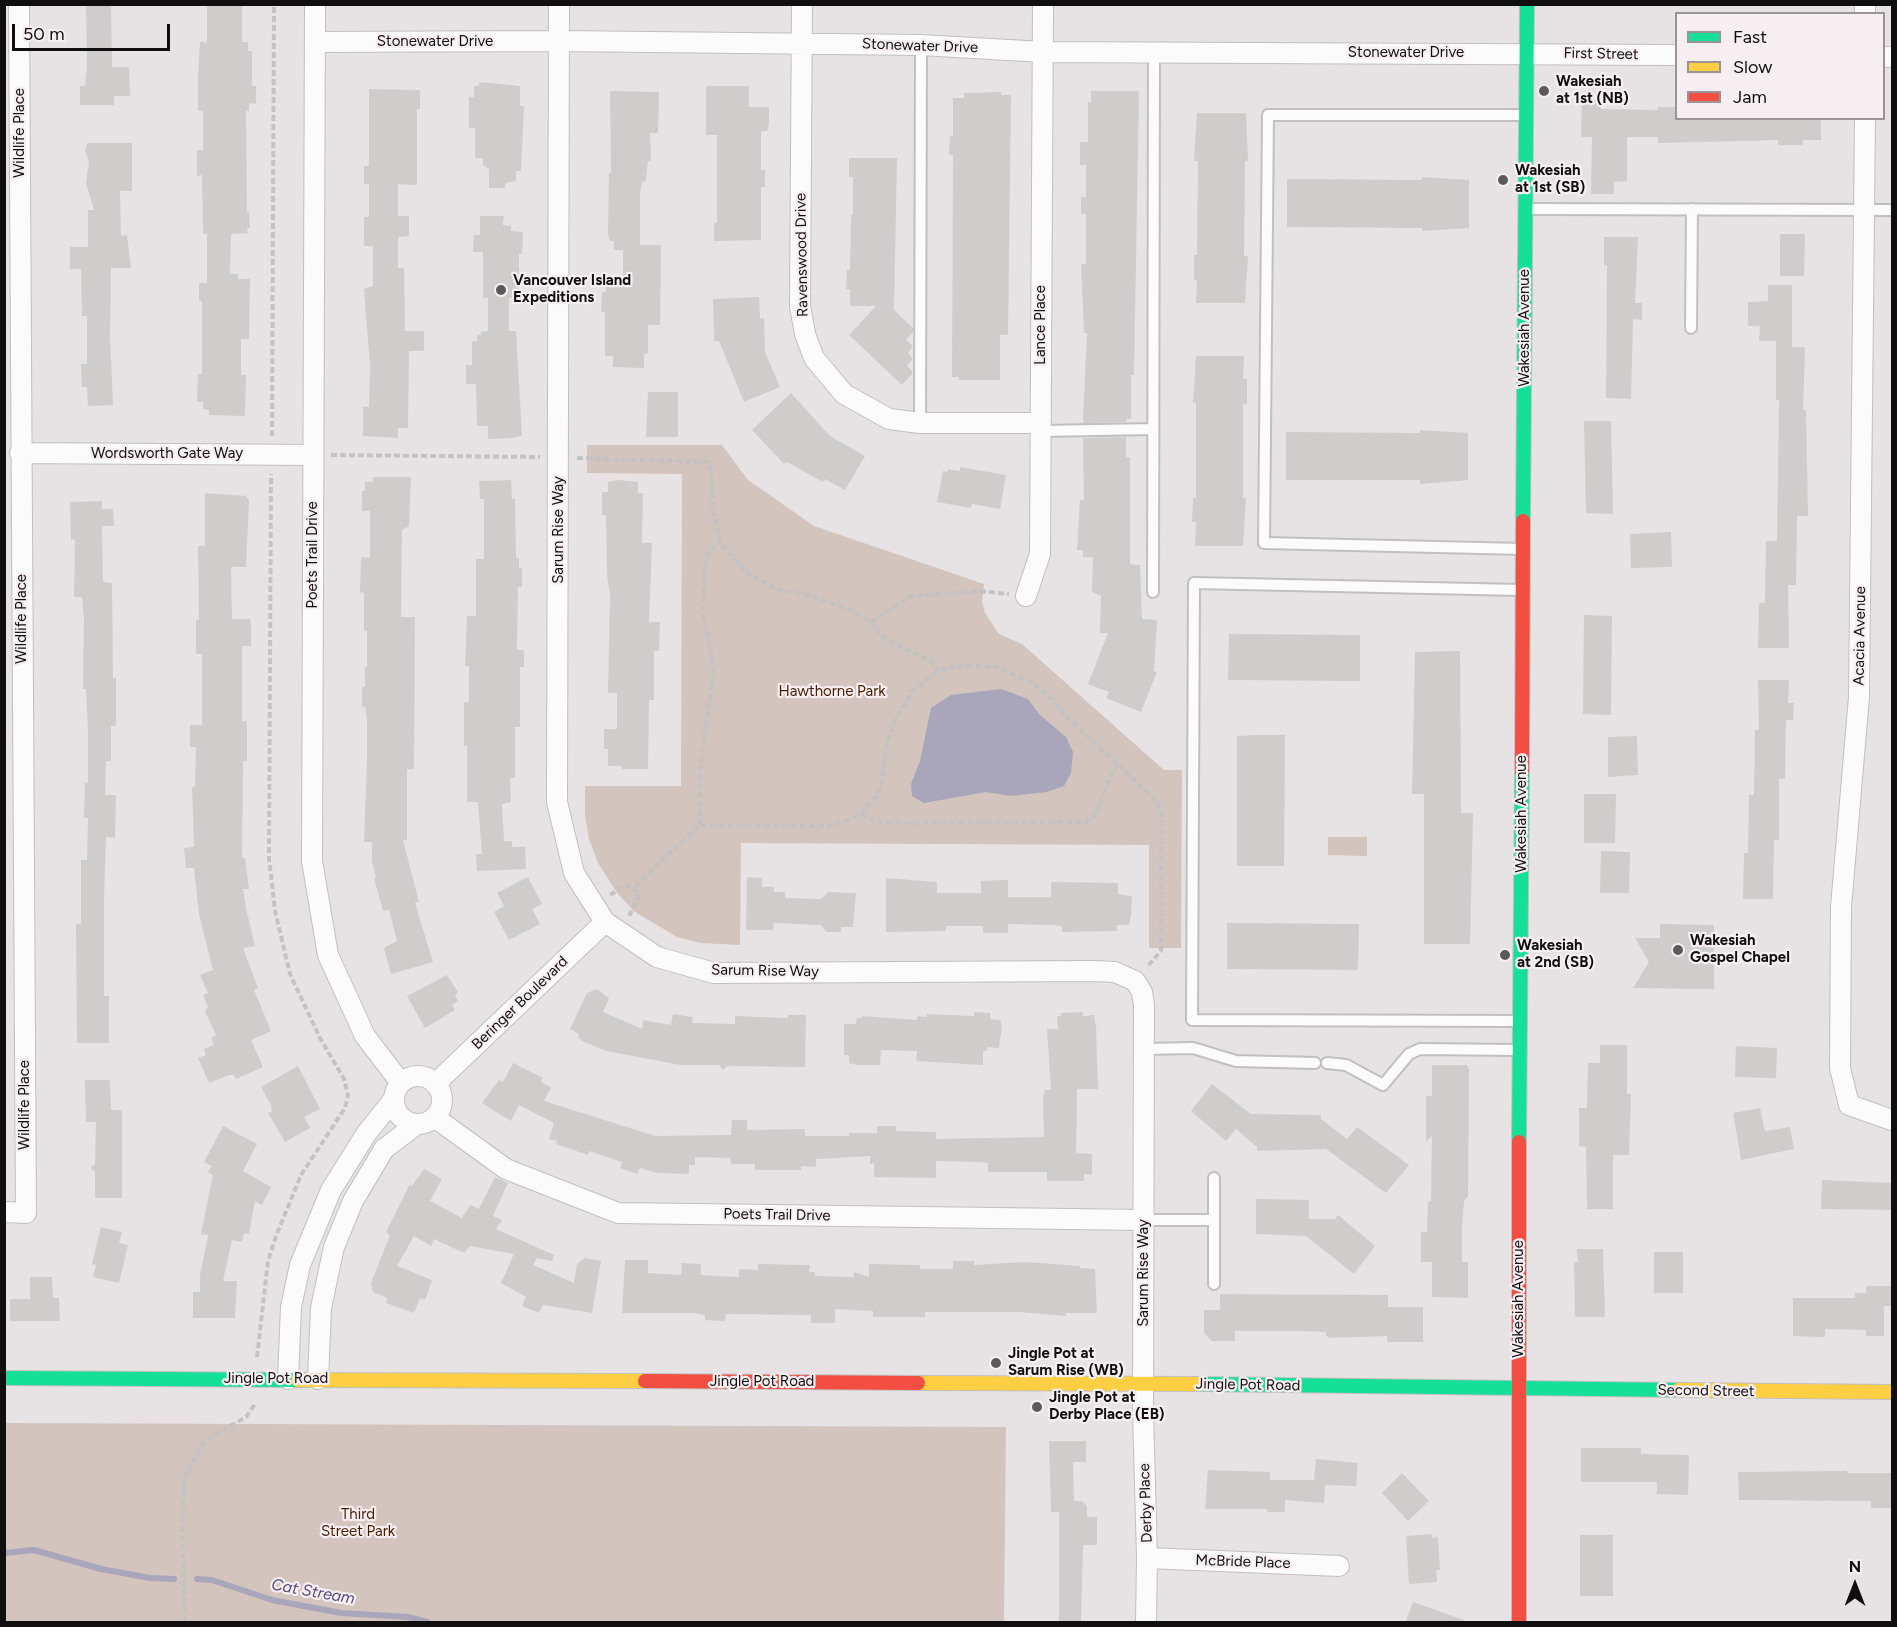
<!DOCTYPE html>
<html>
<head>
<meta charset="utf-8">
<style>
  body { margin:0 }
  #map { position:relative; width:1897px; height:1627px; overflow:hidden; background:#e7e3e5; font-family:Figtree,sans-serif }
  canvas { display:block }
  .frame { position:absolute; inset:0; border:6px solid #110e0f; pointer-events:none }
  .legend { position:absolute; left:1675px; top:12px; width:210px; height:108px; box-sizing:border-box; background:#f6eef1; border:2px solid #9a9497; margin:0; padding:8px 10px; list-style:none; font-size:18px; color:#110e0f }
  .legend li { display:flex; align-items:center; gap:12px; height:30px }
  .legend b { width:30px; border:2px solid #9a9497 }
  .north { position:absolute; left:1825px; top:1555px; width:60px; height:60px; -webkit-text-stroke:4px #f6eef1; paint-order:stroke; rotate:0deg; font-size:16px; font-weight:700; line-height:24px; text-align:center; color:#110e0f }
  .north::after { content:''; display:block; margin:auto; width:21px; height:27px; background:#110e0f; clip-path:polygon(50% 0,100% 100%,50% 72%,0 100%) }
  .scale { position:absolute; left:12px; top:24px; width:158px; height:27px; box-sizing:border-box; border:3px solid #110e0f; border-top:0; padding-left:8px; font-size:18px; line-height:21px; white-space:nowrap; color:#110e0f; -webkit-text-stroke:4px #f6eef1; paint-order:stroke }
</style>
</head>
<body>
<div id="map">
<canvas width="1897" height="1627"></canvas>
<div class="frame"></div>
<ul class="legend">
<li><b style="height:8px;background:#16e098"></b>Fast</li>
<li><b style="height:8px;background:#ffcf43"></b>Slow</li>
<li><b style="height:8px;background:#f24e42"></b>Jam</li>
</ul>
<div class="north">N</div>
<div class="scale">50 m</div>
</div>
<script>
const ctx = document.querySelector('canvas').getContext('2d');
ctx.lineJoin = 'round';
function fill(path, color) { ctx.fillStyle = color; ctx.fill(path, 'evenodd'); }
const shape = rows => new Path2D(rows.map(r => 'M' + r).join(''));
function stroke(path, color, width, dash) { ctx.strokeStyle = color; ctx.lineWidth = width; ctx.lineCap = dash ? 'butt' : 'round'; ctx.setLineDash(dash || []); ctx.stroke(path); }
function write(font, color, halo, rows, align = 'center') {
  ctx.font = font + ' Figtree,sans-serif'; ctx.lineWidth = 4.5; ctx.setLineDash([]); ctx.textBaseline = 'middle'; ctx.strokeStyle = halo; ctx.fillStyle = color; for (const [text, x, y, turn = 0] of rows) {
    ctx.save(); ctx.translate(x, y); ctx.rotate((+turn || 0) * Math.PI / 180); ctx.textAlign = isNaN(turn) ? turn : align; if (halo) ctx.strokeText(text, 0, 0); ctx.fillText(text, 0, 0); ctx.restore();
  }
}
fill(shape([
  [587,445,722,445,748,480,814,526,984,584,982,601,985,613,999,634,1022,644,1164,770,1182,770,1181,948,1149,948,1149,845,741,843,740,945,701,943,677,937,635,912,618,894,598,863,589,839,585,815,585,786,681,786,682,474,587,473],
  [1328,837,1367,837,1367,856,1328,855],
  [5,1423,1006,1427,1004,1622,5,1622]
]), '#d3c4bd');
fill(shape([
  [1001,689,1028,699,1039,714,1066,737,1073,752,1071,773,1064,786,1047,792,1011,796,986,792,924,803,912,796,911,784,920,761,931,708,951,695]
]), '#a9a6bb');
stroke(shape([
  [4,1553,34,1550,101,1569,150,1578,174,1579],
  [197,1579,212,1580,272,1600,341,1613,408,1617,427,1622]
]), '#a9a6bb', 6);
fill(shape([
  [86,4,111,4,112,67,129,67,130,96,114,96,114,105,80,105,80,86,85,86,87,68],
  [207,4,242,4,242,42,248,42,248,51,252,51,252,86,256,86,256,104,249,103,249,111,246,111,247,212,249,212,250,228,247,228,248,233,231,234,230,274,238,274,238,279,250,279,249,339,241,339,241,375,246,375,245,416,209,415,209,410,203,409,203,402,197,402,198,374,202,374,202,301,199,301,199,283,207,283,207,233,203,234,202,175,197,176,197,150,203,150,203,111,198,111,198,76,200,42,207,43],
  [479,82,520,86,520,106,524,106,521,171,516,171,516,181,505,183,505,188,489,188,489,169,483,165,483,158,475,158,475,128,469,128,469,97,474,97,474,86,479,86],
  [706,86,749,86,749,107,769,107,769,125,767,131,761,131,761,170,765,170,765,187,761,187,761,240,714,241,714,223,717,223,717,135,706,135],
  [369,89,420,90,420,109,417,109,417,185,398,184,398,216,409,216,409,236,398,237,398,268,404,268,405,331,424,331,424,351,409,351,408,428,398,428,398,438,363,436,363,407,369,407,370,365,364,289,373,286,373,246,364,246,364,217,369,217,369,184,364,184,364,166,369,166],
  [610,91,659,92,658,133,650,133,651,161,648,161,646,181,642,182,640,194,640,245,661,245,660,325,648,325,648,353,644,354,644,368,613,367,613,356,605,356,605,312,601,312,602,292,606,292,606,286,623,286,623,250,614,250,614,241,610,241,608,233,609,173,611,173],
  [1091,91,1139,91,1134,375,1131,375,1131,419,1126,419,1126,422,1084,423,1083,419,1087,333,1084,333,1081,264,1086,264,1086,214,1081,214,1081,197,1086,197,1086,165,1080,165,1080,142,1088,142,1088,102,1091,102],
  [1001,92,1001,95,1011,95,1008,335,1000,335,1000,380,959,380,959,377,952,377,953,155,949,155,950,136,953,136,953,98,964,98,964,93],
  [1582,100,1601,100,1601,109,1658,110,1658,107,1677,107,1677,118,1821,118,1821,140,1803,140,1803,145,1778,145,1778,140,1658,143,1658,137,1627,137,1627,181,1614,182,1614,194,1591,194,1592,137,1581,137],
  [1197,113,1246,113,1248,161,1245,161,1244,256,1248,256,1245,303,1196,303,1197,280,1194,280,1194,255,1197,255,1198,161,1194,161],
  [88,143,132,143,132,191,120,191,121,236,127,235,131,268,111,268,110,335,113,405,88,406,87,387,82,387,81,364,87,364,87,316,82,316,81,269,70,269,70,247,88,247,88,210,94,210,86,183,89,162,85,150],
  [849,158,897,158,894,310,913,328,913,332,906,340,913,346,908,353,913,359,907,365,913,373,902,385,849,335,876,306,850,306,850,289,846,289,847,270,850,270,851,215,853,215,853,177,849,177],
  [1422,177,1469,180,1469,228,1422,231,1422,228,1287,227,1287,179,1422,180],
  [480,216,504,216,503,225,511,226,511,231,523,232,522,254,519,254,519,298,509,298,509,331,516,331,522,436,511,438,488,439,488,426,477,426,476,384,466,384,466,365,472,365,472,341,477,341,477,335,481,335,481,332,488,331,488,298,483,298,483,252,473,252,474,235,480,235],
  [1780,234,1805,234,1804,276,1780,276],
  [1604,237,1638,237,1635,303,1642,303,1642,320,1633,319,1631,399,1606,398,1607,265,1604,265],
  [1768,285,1792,285,1792,347,1805,347,1803,410,1806,410,1808,516,1797,516,1796,585,1788,585,1789,648,1758,648,1759,603,1765,603,1766,541,1777,541,1779,400,1776,400,1776,341,1759,341,1760,326,1748,326,1748,302,1768,301],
  [759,297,760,319,764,318,765,352,780,387,744,402,719,341,714,341,713,299],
  [1196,356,1244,356,1243,379,1247,379,1247,404,1243,404,1243,498,1246,498,1243,546,1195,546,1196,522,1192,522,1193,498,1196,498,1196,403,1193,403],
  [648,392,678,392,678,437,646,437],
  [791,393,830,436,865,456,845,490,825,479,823,482,787,462,784,464,752,430],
  [1584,421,1611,421,1613,514,1586,513],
  [1420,430,1468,433,1468,480,1420,484,1420,480,1286,480,1286,432,1420,433],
  [1126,437,1126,457,1130,457,1130,564,1140,565,1142,619,1157,620,1154,671,1157,672,1141,712,1106,698,1109,692,1088,684,1108,633,1100,633,1101,596,1092,592,1093,557,1083,557,1083,550,1077,550,1080,500,1084,500,1083,438],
  [960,467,1006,475,1000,509,972,504,971,508,937,502,943,471,947,472,948,469,960,471],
  [373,477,411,477,409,526,402,530,401,617,415,617,414,769,407,769,407,840,403,840,419,902,415,903,433,962,391,974,384,948,397,941,389,910,383,911,374,878,376,878,372,861,372,842,364,842,367,760,367,720,365,707,362,707,362,687,365,687,365,667,367,667,367,631,364,631,364,593,360,592,361,557,370,558,370,511,362,511,362,491,365,491,365,482,373,482],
  [511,480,512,499,515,499,516,558,519,558,519,568,522,568,522,587,518,587,517,650,524,650,524,667,520,667,520,727,515,727,515,778,510,778,511,802,502,804,504,841,512,841,512,847,525,847,526,869,477,871,476,854,482,854,478,802,467,802,467,746,464,746,464,702,469,702,469,666,465,666,467,616,476,616,476,559,484,559,484,499,480,499,479,481],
  [618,480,638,482,638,493,643,493,642,543,652,543,649,622,660,622,659,651,654,651,654,700,649,700,648,769,622,769,622,766,608,766,608,749,604,749,604,729,617,729,617,693,608,693,610,594,607,575,606,515,602,515,602,492,608,492,608,482],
  [205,493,246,496,249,500,246,567,231,567,232,619,250,619,251,625,251,646,242,646,242,721,247,721,247,761,243,761,242,858,245,858,249,889,243,889,246,908,255,946,243,948,258,988,254,990,271,1031,251,1040,263,1067,236,1079,234,1075,229,1075,209,1083,198,1058,206,1055,204,1049,214,1045,211,1038,216,1035,205,1011,208,1007,203,995,208,993,200,975,213,970,199,914,194,868,186,868,184,848,194,847,192,787,195,787,196,747,190,747,190,725,202,725,202,654,196,654,196,620,199,620,198,546,205,546],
  [102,501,102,509,113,509,114,526,102,526,103,582,112,583,113,678,116,678,116,726,111,726,111,761,106,761,105,795,116,795,115,838,106,837,104,900,104,996,109,996,109,1043,77,1043,76,924,81,924,81,860,87,860,88,818,84,818,85,782,88,783,88,732,86,689,83,689,84,619,82,597,74,597,75,539,71,540,70,502],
  [1671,532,1672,567,1631,568,1630,534],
  [1584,615,1612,616,1611,715,1583,714],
  [1229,634,1360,635,1360,681,1228,680],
  [1460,651,1461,813,1473,813,1470,944,1424,944,1424,794,1412,794,1415,652],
  [1758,680,1789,680,1788,703,1794,703,1793,720,1786,720,1785,779,1779,779,1779,840,1774,840,1773,899,1743,899,1744,853,1748,853,1749,795,1754,795,1755,730,1759,730],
  [1255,735,1285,735,1284,866,1237,866,1237,736],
  [1637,736,1638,775,1608,777,1608,737],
  [1584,794,1616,794,1615,843,1584,843],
  [1601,851,1630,852,1629,893,1600,893],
  [528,877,542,904,532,909,540,924,509,940,494,912,504,906,497,893],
  [747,877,762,878,762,887,774,887,774,892,785,892,785,898,821,899,828,892,856,893,853,927,841,927,841,932,826,932,821,925,774,923,773,930,746,930],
  [886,878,937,882,937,893,981,893,981,881,1008,880,1008,897,1051,897,1051,882,1118,883,1118,894,1132,896,1131,916,1129,925,1117,925,1117,931,1062,932,1062,926,1053,925,1008,924,1008,933,983,933,983,926,946,926,946,931,886,932],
  [1227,923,1359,924,1358,970,1227,969],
  [1660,924,1714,925,1714,989,1633,988,1649,962,1635,938,1660,938],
  [447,975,458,992,455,995,458,1001,452,1005,455,1010,425,1028,407,996],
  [597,989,609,998,603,1012,642,1029,643,1020,671,1025,673,1014,693,1017,692,1023,735,1024,735,1016,788,1018,788,1015,806,1015,805,1067,727,1066,723,1070,719,1065,681,1065,606,1051,582,1041,578,1037,579,1034,570,1029,587,993],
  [974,1012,990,1013,990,1019,1000,1020,1002,1026,999,1048,987,1047,987,1051,983,1051,983,1065,916,1061,917,1051,881,1050,880,1065,857,1065,849,1063,849,1055,844,1055,844,1024,856,1024,857,1018,862,1018,862,1016,917,1020,917,1016,927,1017,927,1014,974,1016],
  [1083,1012,1083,1016,1094,1015,1096,1027,1098,1089,1077,1089,1076,1153,1092,1154,1092,1175,1084,1174,1084,1181,1047,1181,1047,1172,988,1172,988,1163,977,1162,936,1161,936,1178,874,1177,874,1163,870,1164,870,1156,816,1159,816,1167,801,1166,801,1170,755,1170,755,1164,731,1164,730,1158,695,1157,695,1165,689,1165,689,1174,657,1173,640,1168,637,1174,620,1168,622,1162,589,1151,588,1155,556,1144,557,1141,549,1139,554,1123,519,1105,511,1121,482,1103,499,1080,503,1082,513,1063,543,1078,541,1082,551,1087,544,1101,655,1136,731,1135,732,1120,747,1120,747,1130,805,1129,805,1136,849,1136,849,1133,877,1133,877,1126,896,1126,896,1131,936,1132,936,1139,1044,1137,1043,1097,1045,1090,1051,1090,1047,1029,1058,1029,1057,1016,1061,1016,1061,1013],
  [1600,1045,1627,1045,1627,1094,1631,1094,1629,1155,1613,1155,1613,1209,1587,1209,1586,1147,1579,1146,1579,1108,1587,1108,1588,1063,1600,1063],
  [1736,1046,1777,1048,1776,1078,1735,1077],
  [1432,1065,1467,1065,1469,1069,1468,1197,1464,1201,1462,1228,1462,1262,1468,1262,1468,1298,1432,1297,1432,1262,1421,1262,1421,1232,1427,1232,1428,1201,1431,1201,1432,1136,1426,1142,1426,1096,1432,1096],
  [298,1066,320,1109,304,1117,310,1128,285,1142,268,1113,272,1111,271,1105,261,1087],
  [85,1080,110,1080,111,1110,122,1110,122,1198,95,1198,95,1172,91,1168,95,1164,96,1122,86,1122],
  [1212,1084,1251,1114,1321,1115,1321,1119,1347,1139,1357,1127,1409,1165,1386,1193,1326,1149,1257,1151,1257,1147,1236,1129,1226,1141,1191,1111],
  [1760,1108,1765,1131,1790,1127,1794,1149,1741,1160,1733,1113],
  [223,1126,257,1144,243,1171,271,1187,262,1205,255,1201,249,1234,244,1233,242,1242,232,1240,223,1281,237,1281,235,1318,193,1318,193,1292,200,1292,200,1275,208,1235,201,1234,213,1175,208,1172,212,1166,204,1162],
  [424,1169,442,1179,430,1201,462,1218,470,1205,479,1209,495,1177,508,1183,493,1216,502,1220,496,1229,554,1255,552,1261,537,1258,533,1265,574,1283,577,1264,585,1258,601,1261,592,1313,543,1305,539,1313,522,1306,526,1297,501,1283,514,1254,470,1246,464,1253,434,1239,431,1246,414,1236,397,1266,432,1280,425,1300,420,1298,414,1313,386,1303,388,1298,373,1292,371,1283,390,1235,386,1232,410,1184,412,1186],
  [1822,1180,1893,1183,1893,1210,1821,1209],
  [1256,1199,1309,1200,1309,1219,1335,1219,1338,1215,1375,1246,1354,1274,1306,1236,1256,1234],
  [101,1227,122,1232,119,1243,128,1245,119,1283,93,1277,96,1265,92,1264],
  [1577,1249,1603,1249,1605,1317,1575,1317,1574,1262,1578,1262],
  [1654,1252,1683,1252,1683,1293,1654,1293],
  [625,1260,648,1260,648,1273,681,1275,682,1263,701,1264,701,1275,739,1277,739,1269,758,1270,758,1264,810,1265,809,1272,815,1272,815,1276,854,1277,854,1272,869,1277,869,1264,920,1265,920,1269,953,1269,953,1261,974,1261,974,1265,1025,1262,1080,1266,1080,1268,1095,1269,1097,1313,1066,1313,1066,1316,1019,1312,925,1312,925,1317,873,1317,873,1311,835,1309,835,1323,811,1323,811,1315,726,1314,725,1321,705,1320,705,1315,694,1313,622,1313],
  [30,1277,52,1277,53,1298,59,1298,60,1321,10,1321,10,1299,30,1299],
  [1866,1286,1891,1286,1891,1306,1884,1306,1884,1336,1866,1336,1866,1330,1825,1329,1825,1337,1793,1336,1793,1298,1855,1298,1855,1293,1866,1293],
  [1220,1294,1388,1295,1388,1307,1423,1307,1423,1342,1387,1342,1387,1336,1330,1338,1326,1336,1326,1332,1299,1331,1235,1331,1235,1341,1212,1341,1204,1333,1204,1310,1220,1310],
  [1049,1441,1086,1441,1086,1462,1073,1462,1074,1501,1082,1501,1087,1506,1087,1517,1097,1517,1097,1545,1083,1545,1081,1623,1059,1623,1059,1512,1051,1512],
  [1581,1448,1641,1448,1641,1454,1689,1455,1688,1495,1657,1494,1657,1482,1581,1482],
  [1316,1459,1358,1463,1356,1486,1325,1485,1324,1503,1285,1500,1285,1512,1267,1512,1267,1509,1205,1509,1208,1470,1270,1472,1270,1480,1314,1480],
  [1847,1471,1847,1473,1893,1473,1893,1508,1871,1508,1871,1501,1739,1500,1738,1472],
  [1402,1473,1429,1501,1408,1521,1382,1493],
  [1432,1534,1432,1538,1438,1537,1440,1570,1436,1570,1437,1582,1409,1584,1406,1536],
  [1580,1535,1613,1535,1613,1596,1580,1596],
  [1413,1602,1464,1620,1463,1623,1405,1623]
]), '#cfcccc');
const lane = shape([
  [1527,209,1892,210],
  [1691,328,1692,209],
  [920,423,921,45],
  [1041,431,1152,429],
  [1523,549,1264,543,1268,115,1526,115],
  [1153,592,1154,52],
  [1520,1021,1192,1020,1194,583,1521,590],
  [1145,1049,1193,1048,1236,1061,1315,1063],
  [1327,1063,1346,1065,1383,1085,1409,1054,1420,1049,1519,1050],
  [1214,1178,1214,1284],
  [1144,1220,1214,1220]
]);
const street = shape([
  [315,4,312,861,328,955,365,1036,401,1083],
  [559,4,557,802,574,873,605,922,657,957,714,973,1094,971,1115,972,1135,981,1142,992,1144,1005,1143,1412,1147,1558,1146,1622],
  [802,4,800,306,805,334,814,358,844,394,889,419,920,423,1041,423],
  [1865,4,1865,14],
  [315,42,559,41,921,45,1043,52,1676,55],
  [1884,57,1892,57],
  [1865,118,1859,697,1841,907,1840,1068,1849,1105,1892,1120],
  [20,453,313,455],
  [1026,596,1040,554,1043,4],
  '394 1100a24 24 0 1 1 48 0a24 24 0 1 1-48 0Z',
  [435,1084,605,922],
  [434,1117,506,1169,618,1213,1144,1220],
  [4,1212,26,1213,19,4],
  [288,1379,291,1307,300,1265,331,1190,366,1134,394,1099],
  [318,1379,321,1308,334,1247,353,1201,384,1149,417,1124],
  [1147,1558,1339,1566]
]);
const fast = shape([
  [1523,521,1527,4],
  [1519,1142,1522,771],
  [4,1378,298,1380],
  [1200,1384,1678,1390]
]);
const slow = shape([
  [298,1380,645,1381],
  [918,1383,1200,1384],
  [1678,1390,1892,1392]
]);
const jam = shape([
  [1522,771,1523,521],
  [1519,1142,1519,1622],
  [645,1381,918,1383]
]);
stroke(lane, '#c2bfc0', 14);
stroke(street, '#c2bfc0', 22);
stroke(fast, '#c2bfc0', 16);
stroke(slow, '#c2bfc0', 16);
stroke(jam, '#c2bfc0', 16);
stroke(shape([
  [272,436,274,4],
  [331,455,540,457],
  [577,458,708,462,711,470,713,509,720,541,746,572,777,589,808,595,854,611,871,622,879,633,892,643,931,661,938,671],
  [871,622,911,596,979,591,1009,594],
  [862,813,874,821,890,823,1086,822,1094,817,1117,761],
  [700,825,701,763,714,667,703,615,705,564,708,553,720,541],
  [635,886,700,825,826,826,847,821,862,813,876,797,882,781,887,742,895,720,912,692,938,671,958,666,997,667,1031,682,1051,698,1066,716,1157,801,1161,813,1161,951,1147,967],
  [610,895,624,886,635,886,638,899,629,916],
  [257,1357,268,1261,276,1236,301,1175,345,1108,348,1095,344,1079,320,1038,290,974,275,911,269,858,271,474],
  [185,1622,182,1526,185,1476,204,1441,246,1417,255,1404]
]), '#c4c2c3', 4, [6, 3]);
stroke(lane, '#fbfbfb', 10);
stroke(street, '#fbfbfb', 20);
stroke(fast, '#16e098', 14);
stroke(slow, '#ffcf43', 14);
stroke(jam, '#f24e42', 14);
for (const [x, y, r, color] of [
  [1544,91,6,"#5c595a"],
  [1503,180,6,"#5c595a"],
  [501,290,6,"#5c595a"],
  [1678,950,6,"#5c595a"],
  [1505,955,6,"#5c595a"],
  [996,1363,6,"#5c595a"],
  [1037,1407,6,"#5c595a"]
]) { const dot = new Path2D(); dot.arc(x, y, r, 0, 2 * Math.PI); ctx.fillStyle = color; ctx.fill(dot); stroke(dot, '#f6eef1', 2); }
write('15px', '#110e0f', '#f6eef1', [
  ["Stonewater Drive",435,42],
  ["Stonewater Drive",920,46,2],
  ["Stonewater Drive",1406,53],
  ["First Street",1601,54,1],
  ["Wildlife Place",20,133,-90],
  ["Ravenswood Drive",802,255,-91],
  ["Lance Place",1041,325,-90],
  ["Wakesiah Avenue",1525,328,-90],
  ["Wordsworth Gate Way",167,454],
  ["Sarum Rise Way",559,530,-90],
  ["Poets Trail Drive",313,555,-90],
  ["Wildlife Place",22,619,-90],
  ["Acacia Avenue",1860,636,-89],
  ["Wakesiah Avenue",1522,814,-90],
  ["Sarum Rise Way",765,971,1],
  ["Beringer Boulevard",520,1003,-44],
  ["Wildlife Place",25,1105,-90],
  ["Poets Trail Drive",777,1215,1],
  ["Sarum Rise Way",1144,1273,-90],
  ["Wakesiah Avenue",1519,1299,-90],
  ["Jingle Pot Road",276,1379],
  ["Jingle Pot Road",762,1382],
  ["Jingle Pot Road",1248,1385,1],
  ["Second Street",1706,1391,1],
  ["Derby Place",1146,1503,-92],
  ["McBride Place",1243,1562,2]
]);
write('bold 15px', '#110e0f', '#f6eef1', [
  ["Wakesiah",1556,82],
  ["at 1st (NB)",1556,99],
  ["Wakesiah",1515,171],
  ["at 1st (SB)",1515,188],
  ["Vancouver Island",513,281],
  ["Expeditions",513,298],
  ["Wakesiah",1690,941],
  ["Gospel Chapel",1690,958],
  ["Wakesiah",1517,946],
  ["at 2nd (SB)",1517,963],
  ["Jingle Pot at",1008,1354],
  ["Sarum Rise (WB)",1008,1371],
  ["Jingle Pot at",1049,1398],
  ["Derby Place (EB)",1049,1415]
], 'left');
write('15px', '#461f00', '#f6eef1', [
  ["Hawthorne Park",832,692],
  ["Third",358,1515],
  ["Street Park",358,1532]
]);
write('italic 16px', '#514c78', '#f6eef1', [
  ["Cat Stream",313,1592,10]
]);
</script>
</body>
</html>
